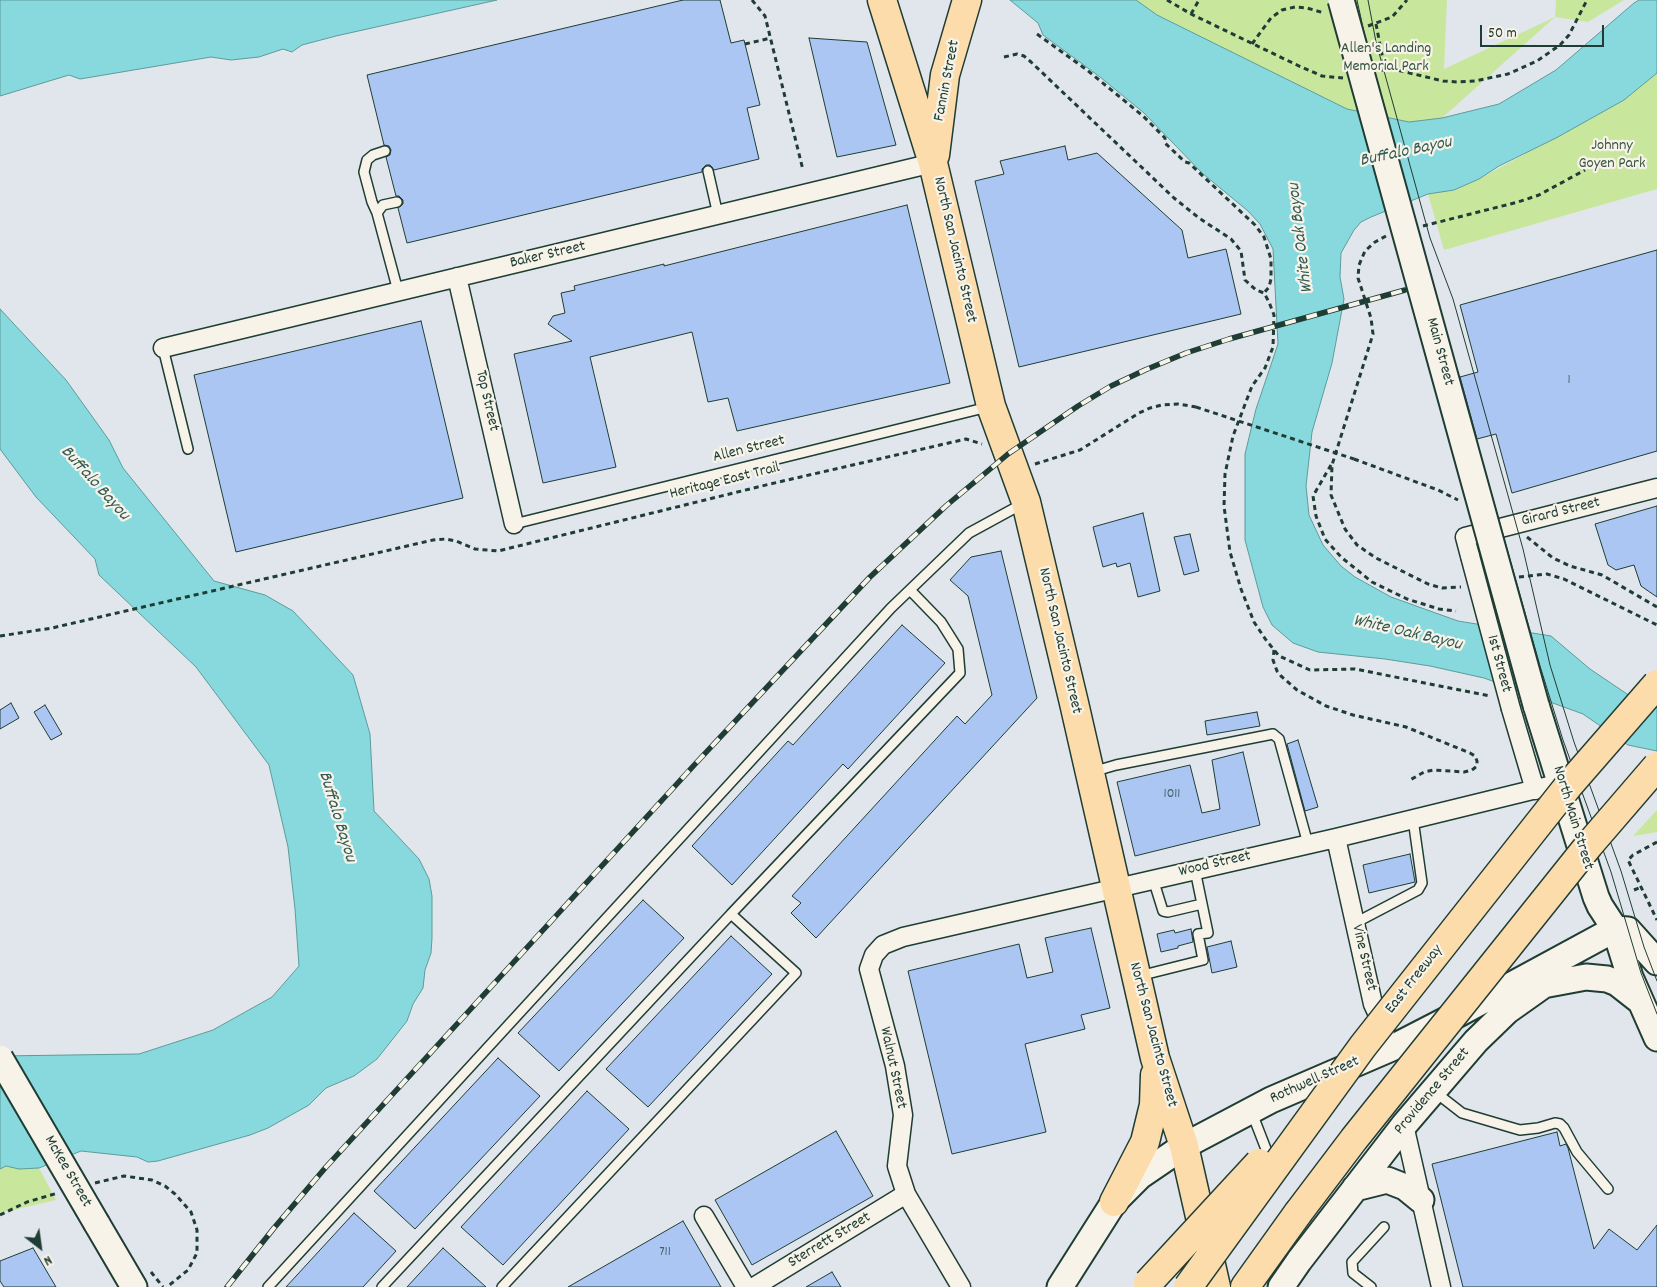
<!DOCTYPE html>
<html>
<head>
<meta charset="utf-8">
<style>
  body { margin:0 }
  #map { position:relative; width:1657px; height:1287px; overflow:hidden; background:#e0e6eb; font-family:Dekko,sans-serif }
  canvas { display:block }
  .north { position:absolute; left:15px; top:1222px; width:50px; height:50px; -webkit-text-stroke:4px #f7f3e8; paint-order:stroke; rotate:150deg; font-size:14px; font-weight:700; line-height:20px; text-align:center; color:#1f3d34 }
  .north::after { content:''; display:block; margin:auto; width:18px; height:22px; background:#1f3d34; clip-path:polygon(50% 0,100% 100%,50% 72%,0 100%) }
  .scale { position:absolute; left:1480px; top:25px; width:124px; height:22px; box-sizing:border-box; border:2px solid #1f3d34; border-top:0; padding-left:6px; font-size:15px; line-height:18px; white-space:nowrap; color:#1f3d34; -webkit-text-stroke:4px #f7f3e8; paint-order:stroke }
</style>
</head>
<body>
<div id="map">
<canvas width="1657" height="1287"></canvas>
<div class="north">N</div>
<div class="scale">50 m</div>
</div>
<script>
const ctx = document.querySelector('canvas').getContext('2d');
ctx.lineJoin = 'round';
function fill(path, color) { ctx.fillStyle = color; ctx.fill(path, 'evenodd'); }
const shape = rows => new Path2D(rows.map(r => 'M' + r).join(''));
function stroke(path, color, width, dash) { ctx.strokeStyle = color; ctx.lineWidth = width; ctx.lineCap = dash ? 'butt' : 'round'; ctx.setLineDash(dash || []); ctx.stroke(path); }
function write(font, color, halo, rows, align = 'center') {
  ctx.font = font + ' Dekko,sans-serif'; ctx.lineWidth = 4.5; ctx.setLineDash([]); ctx.textBaseline = 'middle'; ctx.strokeStyle = halo; ctx.fillStyle = color; for (const [text, x, y, turn = 0] of rows) {
    ctx.save(); ctx.translate(x, y); ctx.rotate((+turn || 0) * Math.PI / 180); ctx.textAlign = isNaN(turn) ? turn : align; if (halo) ctx.strokeText(text, 0, 0); ctx.fillText(text, 0, 0); ctx.restore();
  }
}
fill(shape([
  [1136,0,1447,0,1444,69,1555,17,1556,0,1624,0,1588,22,1555,17,1442,118,1409,122,1347,109,1157,15],
  [1657,73,1657,189,1444,250,1428,194,1454,190,1479,179,1624,100],
  [1657,810,1657,832,1633,836],
  [6,1166,19,1169,39,1168,56,1200,0,1213,0,1169]
]), '#c9e69d');
const water = shape([
  [0,0,497,0,336,36,302,45,292,52,283,49,259,57,231,60,211,57,80,79,69,75,0,96,0,0],
  [1010,0,1136,0,1157,15,1347,109,1409,122,1442,118,1499,104,1556,70,1634,3,1639,0,1657,0,1657,73,1624,100,1556,138,1499,166,1479,179,1454,190,1428,194,1371,217,1361,222,1354,230,1341,253,1340,277,1344,299,1332,363,1312,432,1306,486,1309,515,1323,545,1341,566,1355,577,1391,597,1458,621,1551,636,1590,669,1627,694,1657,706,1657,751,1628,745,1583,714,1484,678,1430,666,1385,659,1318,652,1293,643,1272,625,1263,607,1245,540,1245,454,1256,409,1278,344,1273,249,1260,224,1248,211,1202,173,1144,113,1100,77,1043,35,1038,23,1010,0],
  [0,309,66,380,109,440,123,468,214,581,265,595,293,611,353,675,370,734,374,811,419,859,429,879,432,896,432,938,431,953,425,970,423,988,413,1004,407,1021,377,1059,354,1076,326,1088,309,1105,268,1128,250,1135,158,1161,148,1162,137,1157,81,1151,39,1168,19,1169,6,1166,0,1169,0,1056,139,1054,213,1030,272,997,299,966,295,909,288,847,269,765,196,667,99,575,95,559,36,497,0,449,0,309]
]);
fill(water, '#87d9de');
stroke(water, '#5d9b9a', 1);
const building = shape([
  [683,0,720,0,731,43,744,40,760,105,747,108,759,159,714,170,710,165,706,165,702,169,702,172,407,243,398,208,403,204,403,200,399,196,396,196,386,157,390,155,391,150,389,146,384,145,367,75,683,0],
  [809,38,867,42,896,145,837,157,809,38],
  [1065,146,1068,160,1097,153,1182,230,1188,258,1226,249,1241,314,1019,367,975,181,1004,174,1000,161,1065,146],
  [907,205,950,383,737,431,728,398,708,402,692,332,590,357,616,467,543,483,514,354,572,341,548,324,553,316,565,313,561,293,575,290,574,286,664,264,664,266,907,205],
  [1657,250,1657,451,1512,493,1496,434,1477,439,1460,377,1478,372,1460,305,1657,250],
  [421,321,463,498,236,552,194,375,421,321],
  [1657,506,1657,597,1641,586,1634,565,1616,570,1608,565,1595,524,1657,506],
  [1143,513,1160,591,1138,597,1130,563,1117,567,1116,563,1103,567,1093,527,1143,513],
  [1190,534,1199,571,1184,575,1174,537,1190,534],
  [1001,551,1037,698,816,938,791,913,801,903,792,896,957,716,965,724,992,695,968,596,950,580,971,557,1001,551],
  [902,625,945,663,848,769,843,764,732,885,692,846,788,741,793,745,902,625],
  [11,703,19,718,0,729,0,710,11,703],
  [45,705,62,734,51,740,34,712,45,705],
  [1257,712,1260,726,1207,735,1205,721,1257,712],
  [1298,740,1318,807,1305,811,1287,744,1298,740],
  [1243,752,1260,825,1135,856,1117,782,1190,765,1202,813,1220,809,1212,760,1243,752],
  [1410,854,1415,882,1369,893,1363,865,1410,854],
  [643,900,684,938,559,1071,518,1033,643,900],
  [1091,928,1110,1008,1081,1015,1085,1029,1025,1044,1046,1132,952,1154,908,971,1019,944,1027,978,1053,972,1045,938,1091,928],
  [1191,929,1193,942,1178,946,1178,948,1161,952,1157,934,1174,930,1175,933,1191,929],
  [731,936,772,974,648,1107,606,1069,731,936],
  [1231,941,1237,967,1212,973,1207,947,1231,941],
  [498,1058,540,1096,415,1229,374,1191,498,1058],
  [587,1091,629,1129,503,1265,461,1227,587,1091],
  [836,1131,873,1196,752,1265,715,1200,836,1131],
  [1557,1132,1560,1146,1566,1144,1568,1148,1594,1249,1609,1229,1637,1250,1657,1225,1657,1287,1463,1287,1432,1164,1557,1132],
  [354,1213,396,1251,363,1287,286,1287,354,1213],
  [683,1221,721,1287,568,1287,683,1221],
  [33,1248,56,1287,4,1287,0,1281,0,1261,33,1248],
  [443,1248,486,1287,407,1287,443,1248],
  [832,1272,841,1287,806,1287,832,1272]
]);
fill(building, '#abc6f3');
stroke(building, '#1f3d34', 1);
const lane = shape([
  [385,151,373,155,367,160,364,172,372,202,377,213,398,291],
  [708,171,718,215],
  [377,213,383,205,397,202],
  [163,348,188,449],
  [514,524,988,407],
  [1092,772,1116,765,1273,734,1279,739,1308,844],
  [1153,879,1163,911,1168,912,1202,904],
  [1355,923,1418,890,1422,883,1413,819],
  [1139,976,1203,960,1198,934,1208,933,1195,870],
  [1435,1092,1462,1113,1513,1128,1520,1130,1538,1128,1555,1123,1560,1124,1564,1128,1577,1152,1608,1189],
  [1252,1113,1271,1162],
  [268,1287,891,608,969,533,1024,503],
  [382,1287,731,914],
  [502,1287,796,973,731,914,960,673,958,649,941,622,910,590],
  [1371,1287,1353,1273,1352,1262,1384,1227]
]);
const street = shape([
  [457,277,514,524],
  [163,348,933,163],
  [1470,556,1465,537,1657,488],
  [1511,709,1535,790],
  [1336,838,1373,1004,1385,1030],
  [1404,1125,1441,1287],
  [704,1216,746,1287],
  [754,1287,906,1194],
  [961,1287,906,1194,897,1166,903,1115,895,1066,869,969,874,955,883,945,903,937,1336,838,1561,783]
]);
const secondary = shape([
  [1536,705,1596,897,1600,906,1615,929,1630,977,1657,1038],
  [1615,929,1628,930,1657,962],
  [1543,985,1586,977,1607,979,1617,983,1640,1001],
  [1355,1188,1387,1180,1405,1187,1421,1200],
  [97,1224,134,1287],
  [1060,1287,1114,1202,1140,1176,1184,1146,1271,1100,1394,1047,1460,1013,1615,929],
  [1281,1287,1299,1261,1404,1125,1476,1041,1507,1011,1555,977]
]);
const primary = shape([
  [882,0,933,163,991,406,1026,502,1074,703,1155,1058,1184,1146,1216,1287],
  [935,155,945,75,967,0],
  [1114,1202,1145,1142,1154,1105,1155,1075]
]);
const highway = shape([
  [1245,1287,1298,1213]
]);
stroke(lane, '#1f3d34', 12);
stroke(street, '#1f3d34', 21);
stroke(secondary, '#1f3d34', 29);
stroke(primary, '#1f3d34', 31);
stroke(highway, '#1f3d34', 31);
stroke(shape([
  [752,0,765,16,803,170],
  [1167,0,1191,14,1299,66,1322,76,1343,78],
  [1191,14,1199,0],
  [1376,24,1385,70],
  [1368,26,1392,17,1407,0],
  [1037,34,1087,70,1143,116,1165,138,1165,143,1185,162,1189,163,1255,225,1264,237,1271,259,1271,279,1269,287,1264,293],
  [745,44,771,38],
  [1252,44,1271,18,1282,10,1295,7,1307,8,1324,13],
  [1004,57,1017,54,1024,56,1031,62,1174,198,1199,218,1231,239,1241,251,1245,280,1256,290,1264,293,1269,302,1274,315,1273,347,1265,368,1252,386,1233,436,1225,474,1224,506,1230,552,1241,589,1254,622,1266,640,1279,656,1310,670,1355,669,1490,696],
  [1381,70,1397,70,1443,81,1458,82,1475,81,1508,74,1537,61,1560,45,1569,35,1587,0],
  [1423,226,1518,202,1539,195,1585,170],
  [1386,236,1375,242,1365,251,1359,265,1358,278,1371,318,1373,334,1332,465,1331,495,1345,529,1357,545,1376,558,1428,584,1442,588,1461,587],
  [1354,459,1438,490,1458,500],
  [1035,464,1080,450,1139,413,1150,408,1162,405,1178,404,1196,407],
  [1331,465,1313,496,1316,516,1325,539,1341,557,1372,582,1407,599,1439,609,1456,611],
  [1527,537,1553,558,1570,566,1602,575,1657,607],
  [1519,577,1547,574,1564,579,1657,625],
  [0,636,52,628,433,540,446,539,456,541,475,549,498,551,770,484,966,439,982,444],
  [1274,650,1273,660,1277,671,1281,676,1297,690,1326,706,1353,715,1406,727,1470,753,1475,756,1477,761,1477,766,1472,770,1464,772,1434,770,1424,772,1410,780],
  [1657,842,1633,855,1628,860,1657,920],
  [1634,890,1641,887],
  [95,1183,124,1176,152,1180,165,1186,175,1194,191,1212,197,1230,197,1253,188,1270,167,1287],
  [0,1215,27,1202,58,1193],
  [151,1272,163,1287]
]), '#1f3d34', 3, [5, 4]);
stroke(lane, '#f7f3e8', 9);
stroke(street, '#f7f3e8', 18);
stroke(secondary, '#f7f3e8', 25);
stroke(primary, '#fddcac', 28);
stroke(highway, '#fddcac', 28);
stroke(shape([
  [1357,0,1372,69,1540,666,1563,740,1611,872,1641,973,1657,1014],
  [1368,0,1376,42,1430,238,1453,299,1523,549,1550,665,1574,742,1621,871,1644,947,1657,981]
]), '#1f3d34', 1);
const rail = shape([
  [227,1287,274,1228,326,1167,697,762,870,577,947,505,983,475,1008,454,1078,406,1111,386,1145,370,1186,353,1229,339,1405,290]
]);
stroke(rail, '#1f3d34', 5.5);
stroke(rail, '#f7f3e8', 4, [11]);
const streetBridge = shape([
  [1470,556,1511,709]
]);
const secondaryBridge = shape([
  [1341,0,1536,705],
  [0,1058,97,1224]
]);
const highwayBridge = shape([
  [1298,1213,1354,1139,1589,845,1657,766],
  [1148,1283,1259,1163],
  [1188,1287,1363,1046,1569,785,1657,684]
]);
stroke(streetBridge, '#1f3d34', 21, []);
stroke(secondaryBridge, '#1f3d34', 29, []);
stroke(highwayBridge, '#1f3d34', 31, []);
stroke(shape([
  [1196,407,1354,459]
]), '#1f3d34', 3, [5, 4]);
stroke(streetBridge, '#f7f3e8', 18);
stroke(secondaryBridge, '#f7f3e8', 25);
stroke(highwayBridge, '#fddcac', 28);
write('14px', '#425f64', null, [
  ["1",1569,381],
  ["1011",1172,795],
  ["711",665,1253]
]);
write('16px', '#385644', '#f7f3e8', [
  ["Allen's Landing",1386,50],
  ["Memorial Park",1386,68],
  ["Johnny",1612,147],
  ["Goyen Park",1612,165]
]);
write('16px', '#1f3d34', '#f7f3e8', [
  ["Fannin Street",948,81,-79],
  ["North San Jacinto Street",954,250,77],
  ["Baker Street",548,256,-13],
  ["Main Street",1439,352,75],
  ["Top Street",486,401,77],
  ["Allen Street",749,450,-14],
  ["Heritage East Trail",725,482,-14],
  ["Girard Street",1561,513,-14],
  ["North San Jacinto Street",1059,641,77],
  ["1st Street",1498,664,75],
  ["North Main Street",1572,818,73],
  ["Wood Street",1215,865,-13],
  ["Vine Street",1363,958,77],
  ["East Freeway",1415,980,-52],
  ["North San Jacinto Street",1152,1035,75],
  ["Walnut Street",892,1068,78],
  ["Rothwell Street",1315,1081,-24],
  ["Providence Street",1433,1092,-50],
  ["McKee Street",67,1172,60],
  ["Sterrett Street",830,1241,-31]
]);
write('italic 18px', '#345c56', '#f7f3e8', [
  ["Buffalo Bayou",1406,153,-12],
  ["White Oak Bayou",1302,238,-97],
  ["Buffalo Bayou",94,484,48],
  ["White Oak Bayou",1407,634,13],
  ["Buffalo Bayou",336,817,73]
]);
</script>
</body>
</html>
